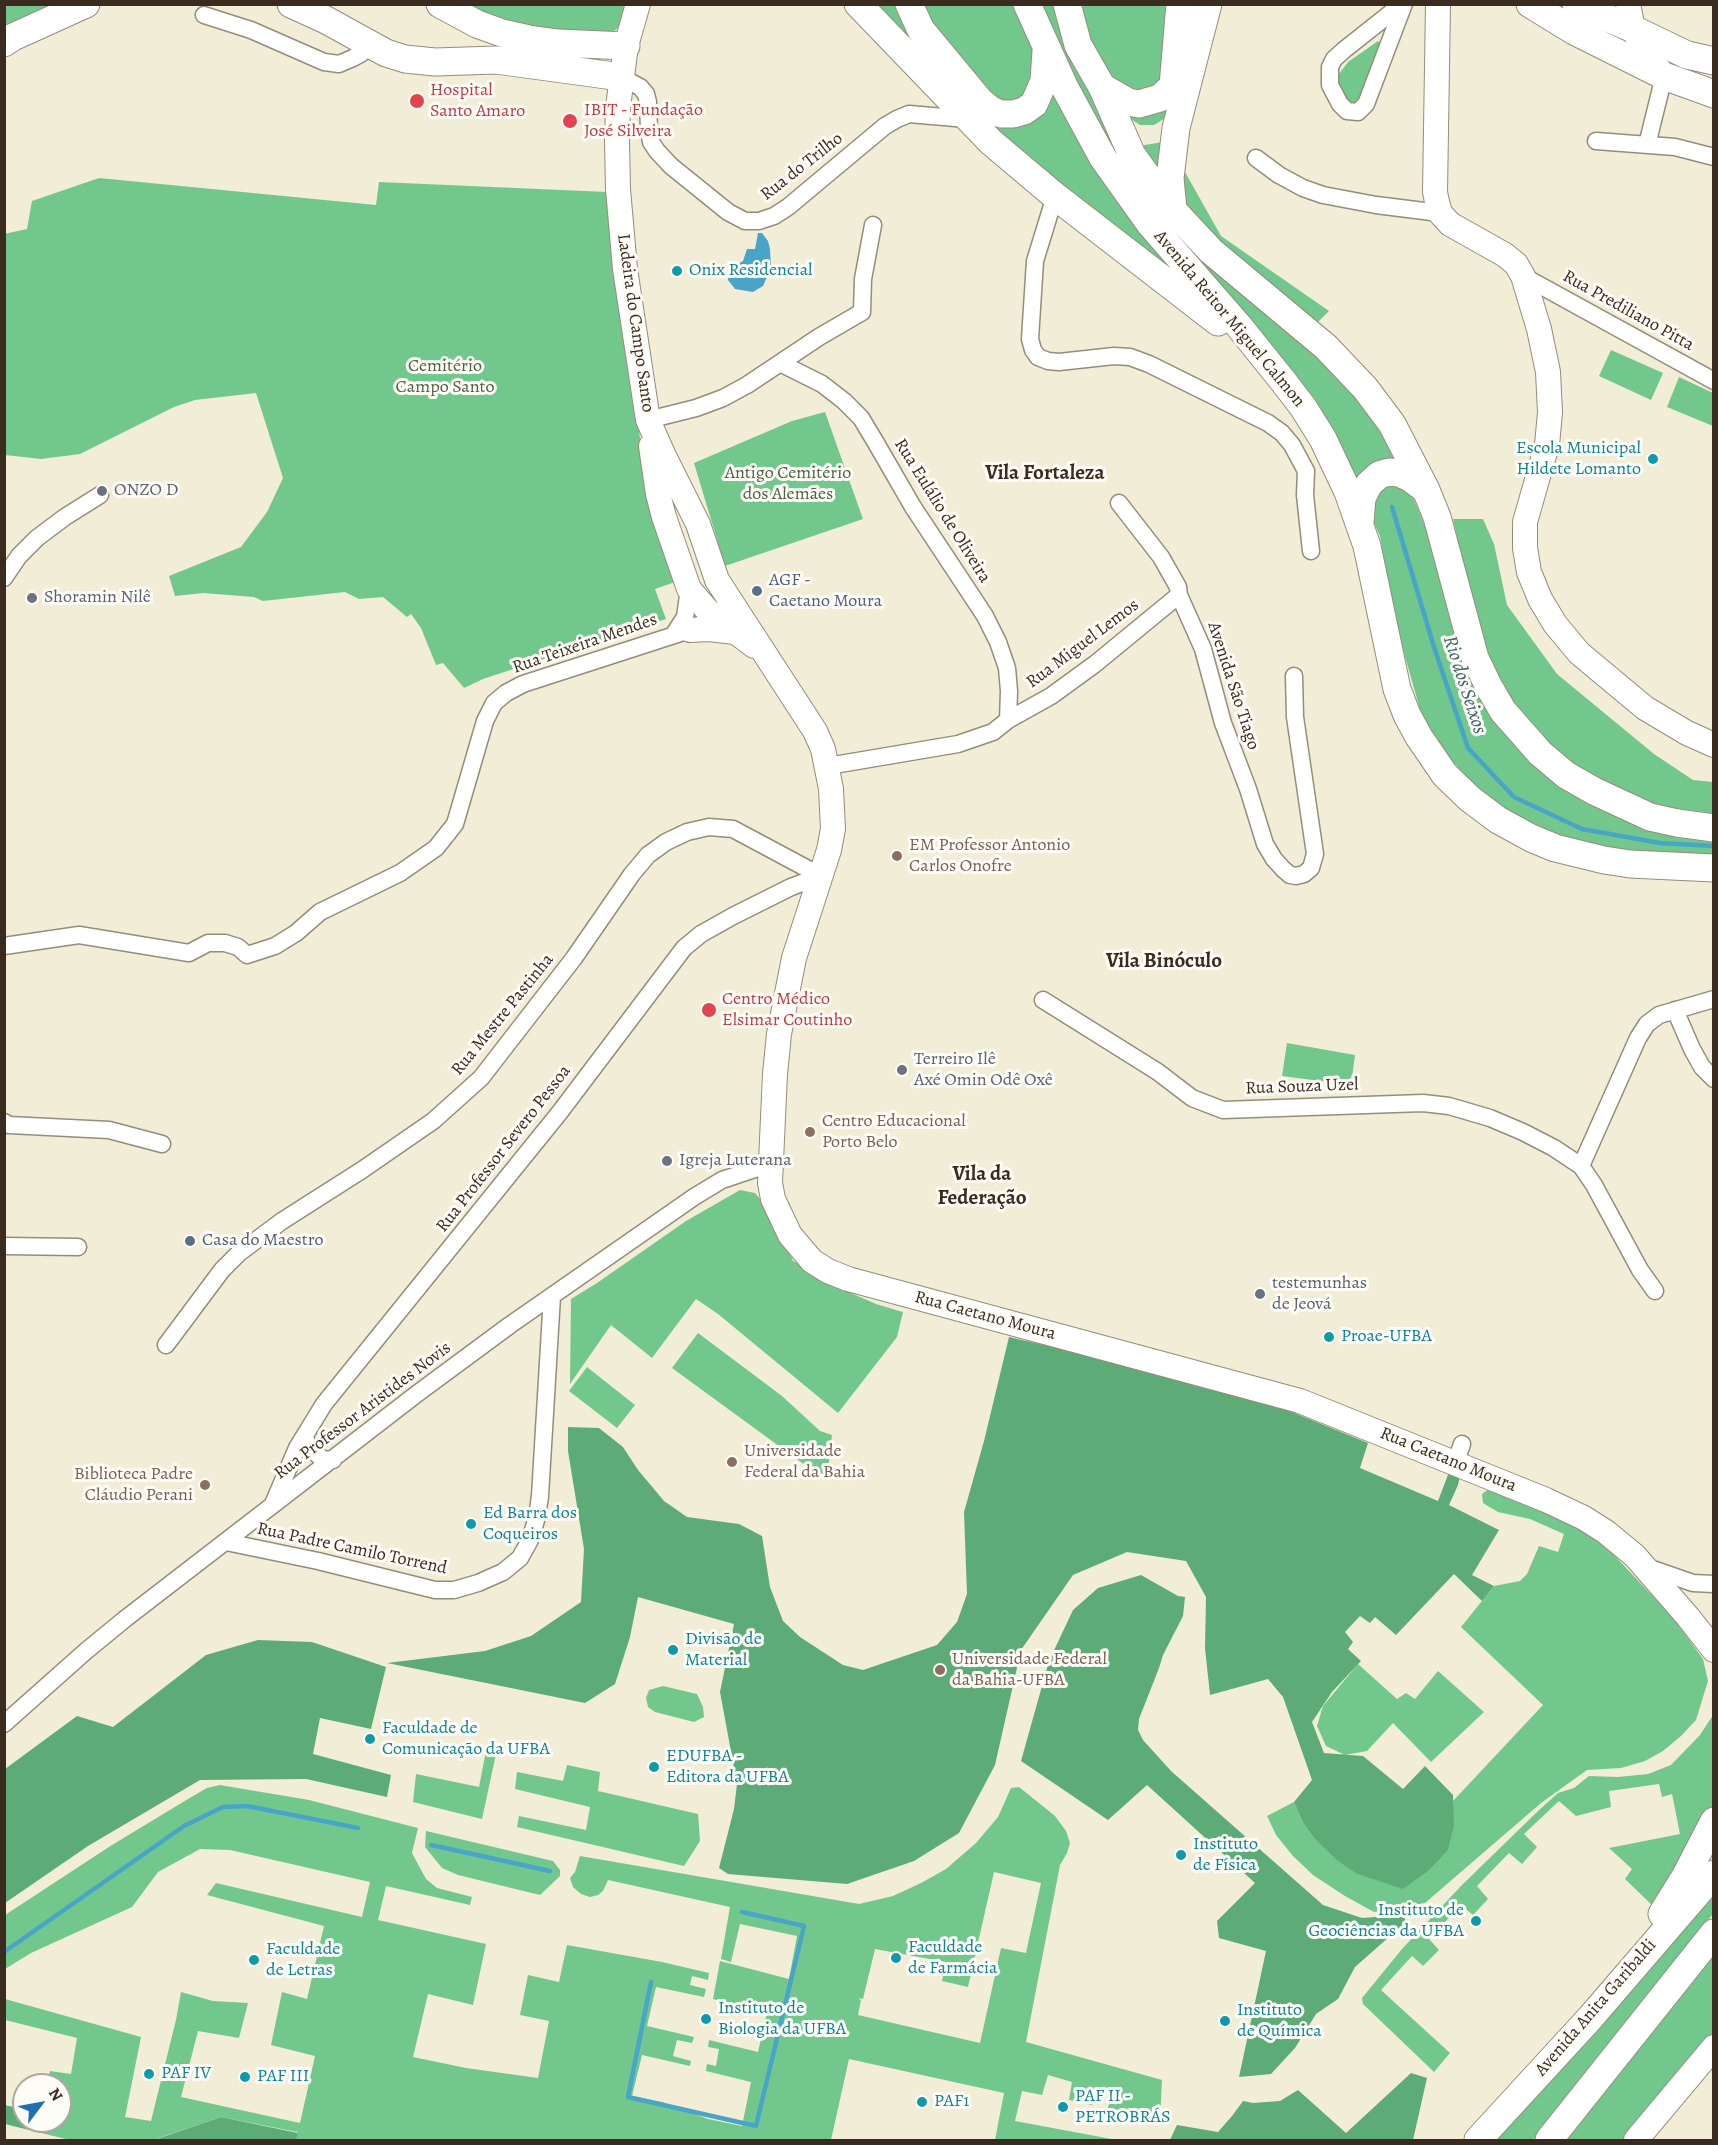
<!DOCTYPE html>
<html>
<head>
<meta charset="utf-8">
<style>
  body { margin:0 }
  #map { position:relative; width:1718px; height:2145px; overflow:hidden; background:#f1edd7; font-family:Alegreya,serif }
  canvas { display:block }
  .frame { position:absolute; inset:0; border:6px solid #3b2a1e; pointer-events:none }
  .north { position:absolute; left:12px; top:2073px; width:60px; height:60px; box-sizing:border-box; background:#fdfcf7; border:2px solid #afa8a0; border-radius:50%; rotate:58deg; font-size:16px; font-weight:700; line-height:24px; text-align:center; color:#3b2a1e }
  .north::after { content:''; display:block; margin:auto; width:21px; height:27px; background:#1f6fb2; clip-path:polygon(50% 0,100% 100%,50% 72%,0 100%) }
</style>
</head>
<body>
<div id="map">
<canvas width="1718" height="2145"></canvas>
<div class="frame"></div>
<div class="north">N</div>
</div>
<script>
const ctx = document.querySelector('canvas').getContext('2d');
ctx.lineJoin = 'round';
function fill(path, color) { ctx.fillStyle = color; ctx.fill(path, 'evenodd'); }
const shape = rows => new Path2D(rows.map(r => 'M' + r).join(''));
function stroke(path, color, width, dash) { ctx.strokeStyle = color; ctx.lineWidth = width; ctx.lineCap = dash ? 'butt' : 'round'; ctx.setLineDash(dash || []); ctx.stroke(path); }
function write(font, color, halo, rows, align = 'center') {
  ctx.font = font + ' Alegreya,serif'; ctx.lineWidth = 6; ctx.setLineDash([]); ctx.textBaseline = 'middle'; ctx.strokeStyle = halo; ctx.fillStyle = color; for (const [text, x, y, turn = 0] of rows) {
    ctx.save(); ctx.translate(x, y); ctx.rotate((+turn || 0) * Math.PI / 180); ctx.textAlign = isNaN(turn) ? turn : align; if (halo) ctx.strokeText(text, 0, 0); ctx.fillText(text, 0, 0); ctx.restore();
  }
}
fill(shape([
  [6,5,67,5,5,36],
  [452,5,628,5,617,29,610,33,522,29],
  [876,5,1013,5,1033,48,1170,265,1165,269,1000,134],
  [1040,5,1055,5,1117,147,1289,330,1358,397,1397,459,1428,533,1458,643,1498,727,1565,788,1713,840,1713,856,1655,854,1603,848,1548,834,1483,796,1426,731,1392,610,1380,536,1355,481,1108,151],
  [1078,5,1172,5,1172,114,1154,125,1140,125,1126,116,1088,44],
  [1378,41,1382,44,1357,106,1353,108,1337,93,1339,74,1348,62],
  [1181,139,1185,172,1221,236,1329,311,1315,325,1198,225,1139,146],
  [99,178,376,205,379,182,607,192,648,498,675,582,655,589,666,619,483,679,464,688,443,663,436,665,421,628,411,614,407,617,383,597,359,599,345,592,263,601,254,597,203,593,175,596,169,576,241,547,267,512,283,478,256,393,195,400,174,407,80,454,41,459,5,455,4,234,27,229,32,201],
  [1611,350,1663,373,1651,400,1599,376],
  [1679,377,1713,393,1713,426,1667,407],
  [825,412,863,519,725,566,694,463,792,421],
  [1453,519,1483,519,1494,544,1507,605,1557,674,1654,754,1693,780,1713,782,1713,814,1650,807,1576,771,1515,709,1482,644],
  [1287,1043,1355,1055,1351,1085,1282,1076],
  [740,1190,755,1193,771,1212,793,1261,830,1280,844,1290,876,1304,903,1312,897,1337,838,1413,718,1314,696,1299,652,1358,611,1325,570,1384,571,1299,597,1283,686,1221],
  [698,1333,782,1396,820,1431,832,1435,829,1462,823,1475,820,1476,672,1368],
  [587,1367,635,1405,617,1428,569,1391],
  [1489,1489,1535,1503,1599,1539,1675,1620,1703,1659,1708,1681,1696,1720,1681,1736,1663,1751,1645,1761,1621,1768,1587,1770,1541,1803,1425,1903,1374,1912,1345,1896,1313,1875,1293,1856,1276,1835,1267,1816,1294,1802,1303,1823,1314,1838,1355,1873,1453,1801,1543,1705,1461,1627,1494,1586,1520,1581,1527,1574,1539,1546,1558,1552,1564,1534,1530,1519,1498,1512,1483,1503,1482,1494],
  [1358,1664,1397,1699,1406,1693,1415,1699,1438,1671,1484,1712,1431,1762,1393,1723,1367,1751,1345,1755,1326,1746,1317,1726,1323,1706],
  [663,1686,697,1694,703,1707,704,1717,694,1722,655,1712,648,1707,646,1698,649,1690],
  [1713,1715,1713,1807,1656,1909,1625,1879,1632,1869,1609,1848,1680,1834,1672,1794,1662,1797,1659,1784,1609,1791,1611,1807,1576,1816,1559,1801,1524,1834,1537,1847,1522,1864,1509,1853,1477,1886,1488,1899,1473,1915,1461,1905,1429,1939,1439,1950,1423,1966,1412,1956,1381,1990,1450,2053,1434,2072,1363,2004,1362,1998,1402,1949,1461,1886,1537,1812,1558,1793,1574,1788,1589,1776,1618,1777,1648,1774,1671,1765,1700,1735],
  [486,1751,496,1754,482,1819,413,1802,416,1774,479,1787],
  [567,1765,600,1772,598,1791,698,1814,700,1841,684,1866,517,1827,519,1816,586,1830,590,1807,515,1789,517,1772,563,1781],
  [220,1785,309,1800,418,1828,412,1853,426,1879,437,1888,472,1897,470,1905,386,1886,378,1920,486,1944,473,2005,428,1994,413,2057,466,2068,538,2078,549,2021,520,2015,528,1975,559,1982,567,1945,662,1962,709,1973,708,1980,692,1976,690,1985,706,1989,704,1997,656,1987,647,2026,694,2037,692,2043,677,2040,673,2056,691,2061,690,2066,642,2055,632,2096,662,2102,708,2119,742,2126,751,2082,706,2071,707,2064,716,2066,719,2049,708,2047,709,2040,758,2052,767,2013,713,1999,720,1961,789,1979,797,1936,740,1924,731,1962,721,1959,730,1907,608,1880,603,1891,598,1895,590,1897,581,1894,573,1887,570,1878,575,1872,580,1856,859,1904,893,1896,921,1883,946,1869,976,1843,998,1817,1011,1788,1019,1787,1055,1816,1066,1831,1070,1843,1067,1853,1060,1865,1026,2042,1162,2080,1160,2119,1108,2108,1111,2091,1096,2088,1092,2105,1069,2100,1072,2082,1048,2075,1042,2095,1022,2091,1015,2121,1117,2140,995,2140,1004,2093,849,2059,831,2140,296,2140,298,2129,297,2132,221,2117,153,2140,70,2140,25,2129,26,2121,60,2121,60,2085,47,2085,48,2079,50,2071,71,2074,77,2038,5,2020,5,1999,141,2037,125,2117,151,2121,176,2020,181,1992,213,2001,248,2003,239,2038,198,2031,181,2097,300,2123,315,2056,271,2045,282,1992,307,1999,324,1926,207,1895,216,1883,362,1917,370,1882,230,1850,200,1849,158,1872,132,1907,31,1953,5,1969,5,1915,112,1845,193,1796,207,1788],
  [994,1872,1041,1883,1026,1953,1001,1948,980,2043,858,2015,861,2000,858,1998,863,1999,875,1949,946,1962,942,1981,968,1987],
  [426,1831,553,1861,560,1870,560,1876,540,1895,458,1875,442,1868,425,1847],
  [1713,1891,1713,1914,1630,2016,1533,2140,1496,2140],
  [1713,1955,1713,2033,1629,2140,1561,2140]
]), '#72c88c');
fill(shape([
  [1009,1337,1233,1388,1368,1443,1360,1468,1438,1501,1449,1472,1460,1476,1458,1485,1449,1505,1499,1530,1472,1575,1494,1586,1482,1601,1454,1574,1396,1635,1375,1617,1370,1623,1360,1616,1345,1632,1353,1642,1348,1649,1361,1661,1332,1692,1312,1722,1324,1753,1363,1756,1403,1789,1425,1766,1453,1795,1454,1826,1448,1850,1428,1871,1403,1889,1355,1873,1337,1860,1314,1838,1303,1823,1294,1802,1312,1780,1283,1697,1268,1679,1210,1695,1205,1648,1206,1597,1186,1561,1127,1552,1073,1575,1021,1650,995,1765,959,1833,914,1861,847,1884,728,1874,719,1868,734,1809,737,1784,720,1692,734,1624,638,1597,630,1637,615,1684,585,1703,387,1663,485,1651,531,1636,581,1602,584,1549,568,1451,568,1427,599,1428,623,1447,638,1470,664,1501,687,1517,739,1524,762,1536,770,1587,783,1621,800,1637,843,1665,863,1670,937,1645,957,1622,967,1594,964,1512,984,1441],
  [1141,1575,1178,1596,1185,1597,1183,1616,1163,1655,1159,1668,1139,1719,1138,1730,1143,1740,1171,1771,1323,1905,1362,1918,1389,1916,1404,1917,1406,1922,1355,1967,1338,1999,1316,2014,1295,2048,1271,2074,1239,2077,1266,1951,1219,1938,1217,1921,1255,1883,1147,1785,1108,1820,1021,1761,1049,1661,1073,1610,1098,1588],
  [258,1640,312,1642,386,1667,371,1729,320,1718,313,1754,391,1775,387,1797,306,1779,200,1780,88,1846,5,1903,5,1769,77,1716,113,1727,206,1655],
  [1411,2073,1427,2078,1413,2140,1170,2140,1177,2125,1218,2132,1232,2116,1243,2101,1253,2103,1280,2101,1298,2090,1346,2133],
  [4,2105,24,2109,24,2121,26,2121,25,2129,5,2124],
  [221,2117,298,2133,296,2140,154,2140]
]), '#5dac78');
fill(shape([
  [758,233,762,233,768,241,770,249,771,268,763,286,753,292,735,289,728,280,729,269,743,261,747,249,755,249]
]), '#48a5c7');
stroke(shape([
  [1392,507,1434,647,1468,748,1514,797,1582,829,1660,843,1714,846],
  [431,1845,550,1871],
  [4,1952,184,1826,223,1807,247,1806,358,1828],
  [651,1982,628,2097,756,2126,804,1926,742,1912]
]), '#48a5c7', 4.5);
const street = shape([
  [1402,4,1344,50,1334,59,1330,67,1330,85,1340,104,1347,111,1358,112,1366,104,1404,4],
  [204,15,251,30,324,62,339,64,353,58,362,53,369,43],
  [621,77,640,87,646,94,648,102,649,130,651,142,657,151,671,166,728,212,745,221,759,221,774,216,788,207,885,126,897,119,909,114,967,119],
  [1596,141,1675,147,1714,157],
  [1647,145,1664,76],
  [1256,158,1279,175,1303,188,1323,195,1376,205,1440,213],
  [1055,196,1035,261,1030,339,1033,350,1038,357,1048,361,1059,362,1114,356,1130,357,1149,364,1268,423,1282,433,1292,445,1306,471,1305,495,1311,551],
  [1523,276,1714,381],
  [780,363,822,384,844,401,861,418,876,443,913,507,985,616,998,642,1007,668,1009,691,1008,720],
  [648,420,696,408,723,398,747,385,819,337,862,312,863,279,873,225],
  [1119,503,1161,557,1178,587,1179,595,1203,649,1223,723,1248,789,1265,844,1274,859,1283,869,1290,875,1296,876,1304,874,1311,868,1315,854,1295,717,1294,676],
  [4,578,19,556,37,538,65,517,100,495],
  [674,634,685,617,689,589],
  [828,766,958,744,993,732,1008,720,1051,696,1095,664,1179,595],
  [4,946,79,935,189,953,208,943,225,943,238,947,247,955,275,946,296,933,320,912,400,873,436,848,455,824,485,721,494,703,506,693,523,684,690,630,699,625],
  [1043,1000,1158,1072,1192,1098,1223,1110,1423,1103,1449,1106,1490,1118,1523,1132,1554,1148,1581,1166,1594,1185,1640,1270,1655,1291],
  [1675,1010,1692,1049,1702,1067,1714,1079],
  [4,1122,9,1125,109,1130,162,1144],
  [1581,1166,1638,1038,1647,1024,1659,1015,1714,999],
  [4,1246,78,1247],
  [166,1345,222,1270,239,1253,282,1221,362,1170,433,1121,481,1078,574,958,632,874,648,855,666,842,687,832,709,827,733,829,821,876],
  [305,1435,307,1444,322,1459,333,1460],
  [1455,1464,1462,1444],
  [273,1504,297,1448,324,1404,560,1112,684,948,701,934,733,916,791,887,821,876],
  [226,1542,318,1561,435,1590,454,1590,478,1583,503,1572,520,1558,530,1540,537,1517,540,1496,552,1296],
  [1647,1567,1693,1583,1714,1584],
  [4,1724,86,1651,125,1619,418,1393,510,1325,694,1197,722,1180,770,1164]
]);
const secondary = shape([
  [638,4,626,46,618,107,617,142,618,189,625,269,648,420,664,456,698,524,717,580,815,731,823,749,831,789,833,829,829,850,794,958,779,1034,775,1074,770,1183,773,1199,790,1235,812,1261,828,1271,848,1279,1300,1401,1546,1500,1584,1518,1606,1532,1635,1556,1688,1617,1714,1650],
  [1438,4,1435,192,1437,202,1440,213,1450,224,1505,255,1516,264,1523,276,1539,329,1548,372,1550,412,1547,445,1525,522,1525,548,1529,572,1540,599,1555,624,1579,653,1645,708,1687,733,1714,745],
  [1628,4,1633,29,1644,50,1664,76],
  [651,446,658,494,664,517,689,589,708,611,754,646],
  [690,630,709,629,735,632],
  [1636,2140,1714,2047]
]);
const primary = shape([
  [291,4,326,20,386,53,405,59,435,62,496,60,621,77],
  [440,4,477,24,502,33,529,39,558,43,626,46],
  [858,4,991,142,1055,196,1218,322],
  [909,4,921,30,980,101,991,110,1001,114,1013,114,1024,111,1034,104,1044,81,1046,51],
  [1027,4,1065,88,1103,158,1150,224,1238,325,1283,381,1303,407,1323,439,1348,492,1367,546,1397,689,1407,715,1419,737,1445,775,1470,799,1498,820,1531,838,1555,848,1604,860,1630,864,1714,868],
  [1067,4,1078,45,1102,87,1132,155,1168,205,1211,251,1326,347,1365,388,1392,424,1426,490,1437,517,1475,658,1489,687,1503,711,1540,753,1566,775,1594,791,1650,817,1677,823,1714,828],
  [1530,4,1574,31,1664,76,1714,94],
  [1576,4,1633,29,1687,55,1714,61],
  [4,43,13,37,86,4],
  [1102,87,1128,102,1139,104,1160,98,1173,86,1180,4],
  [1173,209,1170,178,1176,128,1208,4],
  [1360,523,1362,498,1369,484,1379,475,1389,472,1399,473,1410,478,1426,490],
  [1662,1914,1685,1877,1714,1821],
  [1478,2140,1591,2017,1714,1874],
  [1549,2140,1714,1933]
]);
stroke(street, '#968c7a', 19);
stroke(secondary, '#968c7a', 26);
stroke(primary, '#968c7a', 29);
stroke(street, '#fff', 16);
stroke(secondary, '#fff', 24);
stroke(primary, '#fff', 27);
for (const [x, y, r, color] of [
  [417,101,8,"#e0444e"],
  [570,121,8,"#e0444e"],
  [677,271,6,"#0f9aa8"],
  [1653,459,6,"#0f9aa8"],
  [102,491,6,"#6b7280"],
  [757,591,6,"#5c6f8a"],
  [32,598,6,"#6b7280"],
  [897,856,6,"#8d6e63"],
  [709,1010,8,"#e0444e"],
  [902,1070,6,"#6b7280"],
  [810,1132,6,"#8d6e63"],
  [667,1161,6,"#6b7280"],
  [190,1241,6,"#5c6f8a"],
  [1260,1294,6,"#6b7280"],
  [1329,1337,6,"#0f9aa8"],
  [732,1462,6,"#8d6e63"],
  [205,1485,6,"#8d6e63"],
  [471,1524,6,"#0f9aa8"],
  [673,1650,6,"#0f9aa8"],
  [940,1670,6,"#8d6e63"],
  [370,1739,6,"#0f9aa8"],
  [654,1767,6,"#0f9aa8"],
  [1181,1855,6,"#0f9aa8"],
  [1476,1921,6,"#0f9aa8"],
  [896,1958,6,"#0f9aa8"],
  [254,1960,6,"#0f9aa8"],
  [706,2019,6,"#0f9aa8"],
  [1225,2021,6,"#0f9aa8"],
  [149,2074,6,"#0f9aa8"],
  [245,2077,6,"#0f9aa8"],
  [922,2102,6,"#0f9aa8"],
  [1063,2107,6,"#0f9aa8"]
]) { const dot = new Path2D(); dot.arc(x, y, r, 0, 2 * Math.PI); ctx.fillStyle = color; ctx.fill(dot); stroke(dot, '#fdfcf7', 2); }
write('18px', '#be3a42', '#fdfcf7', [
  ["Hospital",430,91],
  ["Santo Amaro",430,112],
  ["IBIT - Fundação",584,111],
  ["José Silveira",584,132],
  ["Centro Médico",722,1000],
  ["Elsimar Coutinho",722,1021]
], 'left');
write('18px', '#3b2a1e', '#fdfcf7', [
  ["Rua do Trilho",802,167,-38],
  ["Rua Prediliano Pitta",1628,311,29],
  ["Avenida Reitor Miguel Calmon",1229,319,50],
  ["Ladeira do Campo Santo",635,323,82],
  ["Rua Eulálio de Oliveira",942,511,58],
  ["Rua Teixeira Mendes",585,644,-19],
  ["Rua Miguel Lemos",1083,644,-37],
  ["Avenida São Tiago",1233,686,72],
  ["Rua Mestre Pastinha",503,1015,-51],
  ["Rua Souza Uzel",1302,1087,-2],
  ["Rua Professor Severo Pessoa",504,1149,-52],
  ["Rua Caetano Moura",985,1316,15],
  ["Rua Professor Aristides Novis",363,1411,-37],
  ["Rua Caetano Moura",1448,1460,22],
  ["Rua Padre Camilo Torrend",352,1549,12],
  ["Avenida Anita Garibaldi",1596,2008,-49]
]);
write('18px', '#0d838f', '#fdfcf7', [
  ["Onix Residencial",689,271],
  ["Escola Municipal",1641,449,"right"],
  ["Hildete Lomanto",1641,470,"right"],
  ["Proae-UFBA",1341,1337],
  ["Ed Barra dos",483,1514],
  ["Coqueiros",483,1535],
  ["Divisão de",685,1640],
  ["Material",685,1661],
  ["Faculdade de",382,1729],
  ["Comunicação da UFBA",382,1750],
  ["EDUFBA -",666,1757],
  ["Editora da UFBA",666,1778],
  ["Instituto",1193,1845],
  ["de Física",1193,1866],
  ["Instituto de",1464,1911,"right"],
  ["Geociências da UFBA",1464,1932,"right"],
  ["Faculdade",908,1948],
  ["de Farmácia",908,1969],
  ["Faculdade",266,1950],
  ["de Letras",266,1971],
  ["Instituto de",718,2009],
  ["Biologia da UFBA",718,2030],
  ["Instituto",1237,2011],
  ["de Química",1237,2032],
  ["PAF IV",161,2074],
  ["PAF III",257,2077],
  ["PAF II -",1075,2097],
  ["PETROBRÁS",1075,2118],
  ["PAF1",934,2102]
], 'left');
write('18px', '#4e6144', '#fdfcf7', [
  ["Cemitério",445,367],
  ["Campo Santo",445,388],
  ["Antigo Cemitério",788,474],
  ["dos Alemães",788,495]
]);
write('18px', '#5b616d', '#fdfcf7', [
  ["ONZO D",114,491],
  ["Shoramin Nilê",44,598],
  ["Terreiro Ilê",914,1060],
  ["Axé Omin Odê Oxê",914,1081],
  ["Igreja Luterana",679,1161],
  ["testemunhas",1272,1284],
  ["de Jeová",1272,1305]
], 'left');
write('18px', '#4e5e75', '#fdfcf7', [
  ["AGF -",769,581],
  ["Caetano Moura",769,602],
  ["Casa do Maestro",202,1241]
], 'left');
write('18px', '#785e54', '#fdfcf7', [
  ["EM Professor Antonio",909,846],
  ["Carlos Onofre",909,867],
  ["Centro Educacional",822,1122],
  ["Porto Belo",822,1143],
  ["Universidade",744,1452],
  ["Federal da Bahia",744,1473],
  ["Biblioteca Padre",193,1475,"right"],
  ["Cláudio Perani",193,1496,"right"],
  ["Universidade Federal",952,1660],
  ["da Bahia-UFBA",952,1681]
], 'left');
write('italic 20px', '#41616a', '#fdfcf7', [
  ["Rio dos Seixos",1464,685,72]
]);
write('bold 21px', '#3b2a1e', '#fdfcf7', [
  ["Vila Fortaleza",1045,474],
  ["Vila Binóculo",1164,962],
  ["Vila da",982,1175],
  ["Federação",982,1199]
]);
</script>
</body>
</html>
